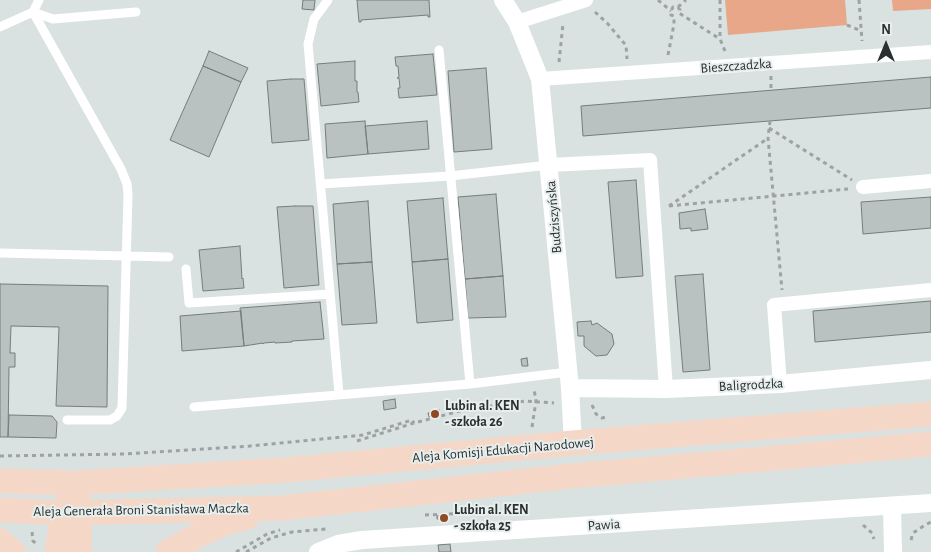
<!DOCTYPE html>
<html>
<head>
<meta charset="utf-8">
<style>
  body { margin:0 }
  #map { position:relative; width:931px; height:552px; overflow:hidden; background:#d9e2e1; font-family:"Alegreya Sans",sans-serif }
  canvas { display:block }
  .north { position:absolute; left:861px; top:20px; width:50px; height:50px; -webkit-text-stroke:4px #e6efee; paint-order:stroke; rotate:0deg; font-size:14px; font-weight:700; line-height:20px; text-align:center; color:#2c2f2f }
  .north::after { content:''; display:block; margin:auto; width:18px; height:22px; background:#2c2f2f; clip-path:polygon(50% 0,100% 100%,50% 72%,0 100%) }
</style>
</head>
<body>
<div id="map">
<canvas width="931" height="552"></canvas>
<div class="north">N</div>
</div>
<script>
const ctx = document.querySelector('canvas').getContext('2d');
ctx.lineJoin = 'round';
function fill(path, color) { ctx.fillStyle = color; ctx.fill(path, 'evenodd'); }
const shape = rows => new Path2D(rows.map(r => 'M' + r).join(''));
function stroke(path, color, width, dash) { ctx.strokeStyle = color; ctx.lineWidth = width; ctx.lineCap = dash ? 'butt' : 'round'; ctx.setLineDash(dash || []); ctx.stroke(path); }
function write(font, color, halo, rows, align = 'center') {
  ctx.font = font + ' "Alegreya Sans",sans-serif'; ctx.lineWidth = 4; ctx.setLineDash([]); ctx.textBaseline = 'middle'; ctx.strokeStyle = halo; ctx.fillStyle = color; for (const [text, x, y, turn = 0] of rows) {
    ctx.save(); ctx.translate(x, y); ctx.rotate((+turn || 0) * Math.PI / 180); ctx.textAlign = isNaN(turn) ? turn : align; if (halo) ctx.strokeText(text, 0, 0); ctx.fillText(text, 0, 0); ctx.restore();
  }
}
fill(shape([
  [725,0,845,0,847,25,728,35],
  [892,0,931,0,931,9,893,11]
]), '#e7a788');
const building = shape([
  [303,0,315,0,314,10,302,9,303,0],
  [357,0,429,0,430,17,428,17,428,15,361,20,361,22,359,22,357,0],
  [209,51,248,68,241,82,203,66,209,51],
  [433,54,437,95,399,98,398,88,400,88,399,78,397,78,399,77,398,66,396,66,395,57,433,54],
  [355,61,355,81,357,81,357,92,358,92,359,102,321,106,317,64,355,61],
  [203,66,241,82,209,157,170,140,203,66],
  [486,68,492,149,454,152,448,71,486,68],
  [931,77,931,108,583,136,581,106,931,77],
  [291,79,304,79,309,140,272,143,267,81,291,79],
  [365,121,368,154,327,158,325,124,365,121],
  [427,121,429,149,368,154,365,126,427,121],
  [636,180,643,276,616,278,608,182,636,180],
  [496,194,503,276,465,279,458,197,496,194],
  [931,197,931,228,863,234,861,202,931,197],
  [443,198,448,259,412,262,407,201,443,198],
  [368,201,372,262,337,264,333,204,368,201],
  [295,206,313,206,319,285,284,288,277,207,295,206],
  [705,209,708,229,691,231,691,228,680,229,679,213,705,209],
  [240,246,242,279,243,278,244,288,203,291,199,250,240,246],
  [448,259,453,320,417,323,412,262,448,259],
  [372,262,377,323,342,325,337,264,372,262],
  [703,274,710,370,683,372,675,276,703,274],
  [503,276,506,317,468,318,465,279,503,276],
  [0,284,108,286,107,407,56,406,59,327,11,326,10,353,15,353,15,367,9,367,8,437,0,437,0,284],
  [931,301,931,332,815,342,813,311,931,301],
  [320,302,324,339,292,341,292,342,275,343,275,342,264,343,263,344,263,343,244,346,240,308,320,302],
  [241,311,244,346,182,351,180,316,241,311],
  [591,321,592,325,597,323,612,334,614,344,607,355,596,356,584,346,584,336,578,336,577,322,591,321],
  [527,358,528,366,522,366,521,359,527,358],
  [395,399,396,408,384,410,383,401,395,399],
  [439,410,440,414,429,417,428,413,439,410],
  [9,415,52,416,57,422,56,438,8,437,9,415],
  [448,515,449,519,437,519,437,516,448,515],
  [450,544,451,552,439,552,438,545,450,544]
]);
fill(building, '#bac2c1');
stroke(building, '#757d7c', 1);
stroke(shape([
  [658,0,671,11],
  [720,0,720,39,725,51],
  [859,0,862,41],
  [678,7,686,0],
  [595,12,608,24,623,42,626,45,627,59],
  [847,25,861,31],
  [668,55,674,24,674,16,671,15,671,11,673,7,678,7,680,10,679,13,720,39],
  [559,62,563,24],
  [771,76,771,90],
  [770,121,768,138,782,290],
  [769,128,852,180],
  [669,206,848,189],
  [669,206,767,139],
  [592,405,596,414,602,418,606,417],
  [532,427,536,401,534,389],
  [357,441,414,423,464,410,525,401,554,403],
  [0,456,124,454,250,446,363,435,412,420,414,423],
  [425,515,511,511],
  [863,525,872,533,874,539],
  [32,532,33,541,38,545],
  [911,540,913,533,925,525,931,522],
  [236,552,267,534,280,530],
  [246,552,271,538,292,532,326,529]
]), '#9ca3a2', 3, [4, 4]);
stroke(shape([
  [328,0,314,19,308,44,339,394],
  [0,27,33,12,39,0],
  [439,50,470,384],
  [321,184,450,176,549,165],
  [0,253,169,257],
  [186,269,189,303,330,294],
  [194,407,470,384,568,372],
  [67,420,110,420,117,416,122,408,128,195,127,184,121,169,33,12,53,19,136,12]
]), '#fff', 9);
stroke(shape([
  [517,22,586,0],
  [540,79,931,52],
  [549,165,650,160,666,389],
  [863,187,931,181],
  [780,384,774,305,931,290]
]), '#fff', 14);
stroke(shape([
  [503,0,517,22,540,79,570,388,573,443],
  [570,388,666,389,780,384,931,370],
  [892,506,893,552],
  [318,552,338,544,362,540,931,503]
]), '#fff', 18);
stroke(shape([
  [0,481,75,483,285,470,573,443,931,414],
  [78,497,80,513,79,552],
  [0,510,63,513,281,508,572,476,931,444],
  [0,541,13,552],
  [57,552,63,513,69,499],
  [168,552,202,533,231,521,247,517]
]), '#f5d7c8', 25);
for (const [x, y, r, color] of [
  [435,414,5,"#8f4923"],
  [444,518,5,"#8f4923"]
]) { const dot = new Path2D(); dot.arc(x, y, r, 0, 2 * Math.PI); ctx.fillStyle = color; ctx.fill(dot); stroke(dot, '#e6efee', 2); }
write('14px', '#2c2f2f', '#e6efee', [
  ["Bieszczadzka",736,66,-4],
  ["Budziszyńska",554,217,-95],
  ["Baligrodzka",751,385,-3],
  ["Aleja Komisji Edukacji Narodowej",503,450,-5],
  ["Aleja Generała Broni Stanisława Maczka",141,510,-1],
  ["Pawia",604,525,-4]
]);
write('bold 14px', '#2c2f2f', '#e6efee', [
  ["Lubin al. KEN",445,406],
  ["- szkoła 26",445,422],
  ["Lubin al. KEN",454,510],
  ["- szkoła 25",454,526]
], 'left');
</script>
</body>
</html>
